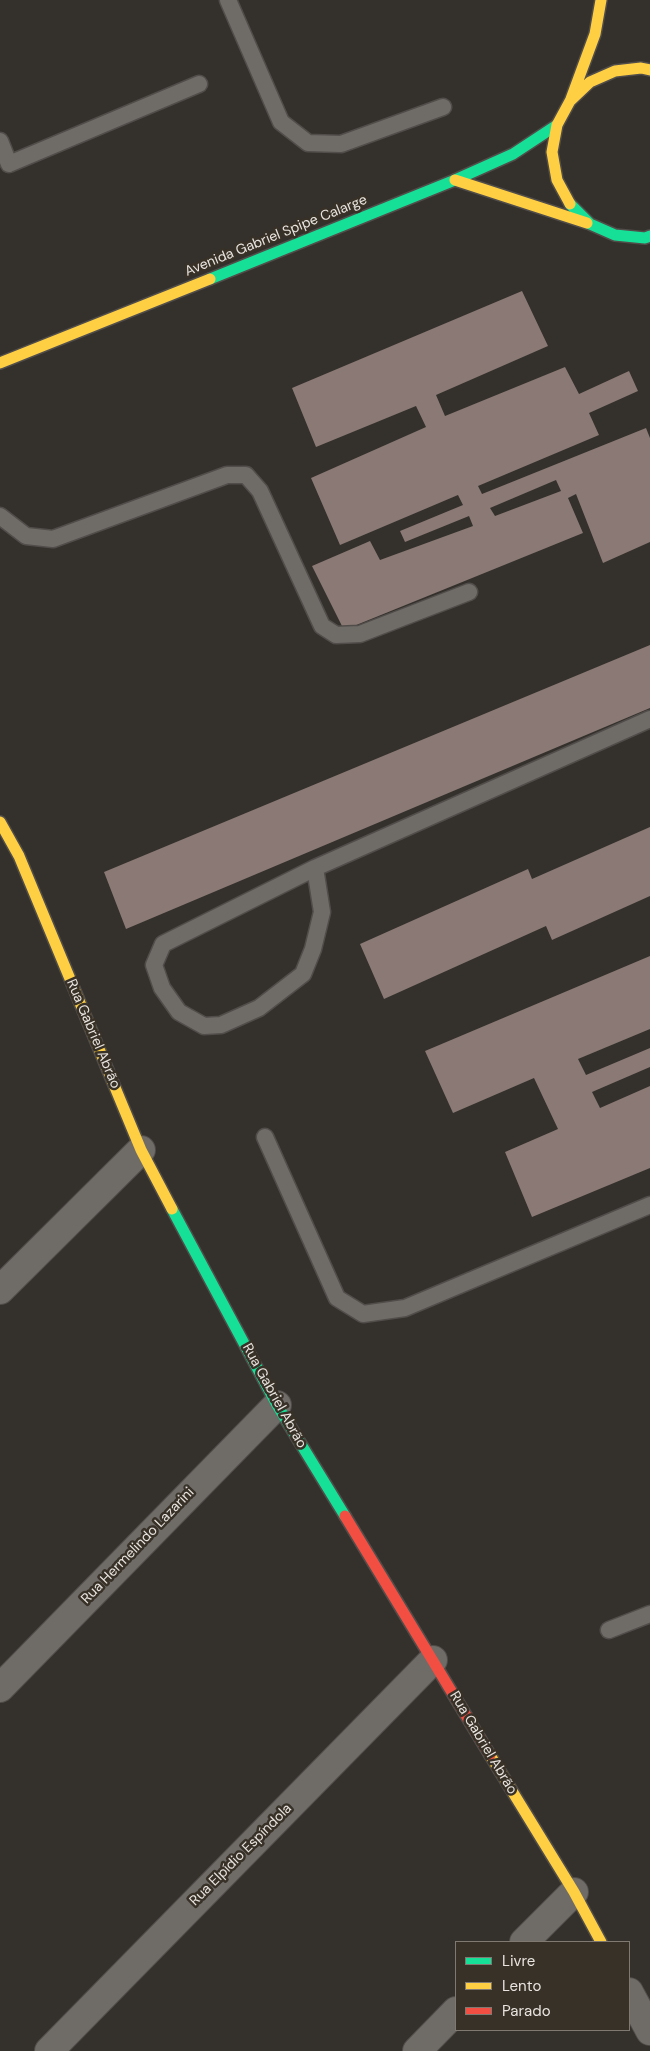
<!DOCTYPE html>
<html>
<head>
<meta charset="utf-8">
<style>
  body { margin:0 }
  #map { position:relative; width:650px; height:2051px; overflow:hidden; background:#34302c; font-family:"DM Sans",sans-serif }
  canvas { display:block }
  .legend { position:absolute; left:455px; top:1941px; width:175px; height:90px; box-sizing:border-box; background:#383128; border:1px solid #7f7971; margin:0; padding:6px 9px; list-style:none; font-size:15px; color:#e9e4df }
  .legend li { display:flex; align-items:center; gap:10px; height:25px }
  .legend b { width:25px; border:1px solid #7f7971 }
</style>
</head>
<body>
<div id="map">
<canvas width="650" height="2051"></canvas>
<ul class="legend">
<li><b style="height:6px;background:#16e098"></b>Livre</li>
<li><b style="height:6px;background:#ffcf43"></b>Lento</li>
<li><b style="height:6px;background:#f24e42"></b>Parado</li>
</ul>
</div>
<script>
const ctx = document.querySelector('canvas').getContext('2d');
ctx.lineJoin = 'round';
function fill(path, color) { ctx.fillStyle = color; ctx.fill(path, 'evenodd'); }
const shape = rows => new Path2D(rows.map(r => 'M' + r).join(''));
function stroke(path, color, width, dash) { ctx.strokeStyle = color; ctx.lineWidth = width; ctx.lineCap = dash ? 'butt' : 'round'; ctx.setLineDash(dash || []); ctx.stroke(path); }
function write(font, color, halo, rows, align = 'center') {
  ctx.font = font + ' "DM Sans",sans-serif'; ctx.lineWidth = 5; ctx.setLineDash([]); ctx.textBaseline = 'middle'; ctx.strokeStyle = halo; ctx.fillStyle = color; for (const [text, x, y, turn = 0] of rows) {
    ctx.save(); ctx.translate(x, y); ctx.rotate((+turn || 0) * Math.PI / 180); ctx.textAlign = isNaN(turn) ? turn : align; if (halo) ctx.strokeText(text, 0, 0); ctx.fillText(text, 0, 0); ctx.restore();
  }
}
fill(shape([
  [522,291,548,346,436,395,445,416,565,367,579,394,629,371,638,391,589,413,599,435,478,486,482,494,646,428,650,438,650,542,603,563,576,494,568,498,583,533,344,630,312,566,370,541,380,560,473,526,469,516,405,542,400,531,463,505,458,495,340,545,311,478,426,427,416,406,316,447,292,388],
  [556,480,561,491,495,516,490,508],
  [650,645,650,708,126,929,104,872],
  [650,827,650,896,552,940,546,926,384,999,360,944,528,869,532,879],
  [650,956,650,1029,578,1059,586,1075,650,1048,650,1067,592,1092,600,1108,650,1086,650,1168,532,1217,505,1152,558,1129,534,1078,453,1113,425,1051]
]), '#8a7974');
const lane = shape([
  [228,0,281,122,308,143,341,144,443,107],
  [0,141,9,164,199,84],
  [0,516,26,536,53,539,227,475,246,475,260,491,322,626,336,635,360,634,469,592],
  [315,868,322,912,313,949,303,974,259,1008,221,1025,204,1026,179,1012,162,988,154,965,163,944,315,868,650,719],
  [265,1137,337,1298,363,1314,405,1308,650,1205],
  [609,1630,650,1614]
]);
const street = shape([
  [0,1290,141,1150],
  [0,1688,277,1405],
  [524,1942,574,1892],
  [629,1992,650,2031],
  [49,2051,433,1660],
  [417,2051,456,2011]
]);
const fast = shape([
  [570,204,590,224,615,235,645,238,650,236],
  [210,279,455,180,513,154,557,125],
  [172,1209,277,1405,345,1516]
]);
const slow = shape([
  [571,99,595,34,601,0],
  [455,180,587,223],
  [570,204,557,180,552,152,557,125,570,101,590,82,615,71,641,68,650,70],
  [0,363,210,279],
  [0,822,19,856,141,1150,172,1209],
  [490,1755,574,1892,601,1942]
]);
const jam = shape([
  [345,1516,490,1755]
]);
stroke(lane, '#514d4a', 19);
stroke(street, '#514d4a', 30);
stroke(fast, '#514d4a', 14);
stroke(slow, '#514d4a', 14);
stroke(jam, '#514d4a', 14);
stroke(lane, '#6f6c68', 16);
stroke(street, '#6f6c68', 28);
stroke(fast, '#16e098', 11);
stroke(slow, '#ffcf43', 11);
stroke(jam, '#f24e42', 11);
write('14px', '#e9e4df', '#383128', [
  ["Avenida Gabriel Spipe Calarge",276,236,-22],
  ["Rua Gabriel Abrão",93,1034,67],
  ["Rua Gabriel Abrão",274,1396,61],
  ["Rua Hermelindo Lazarini",138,1546,-46],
  ["Rua Gabriel Abrão",483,1743,59],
  ["Rua Elpídio Espíndola",241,1855,-45]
]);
</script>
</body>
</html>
